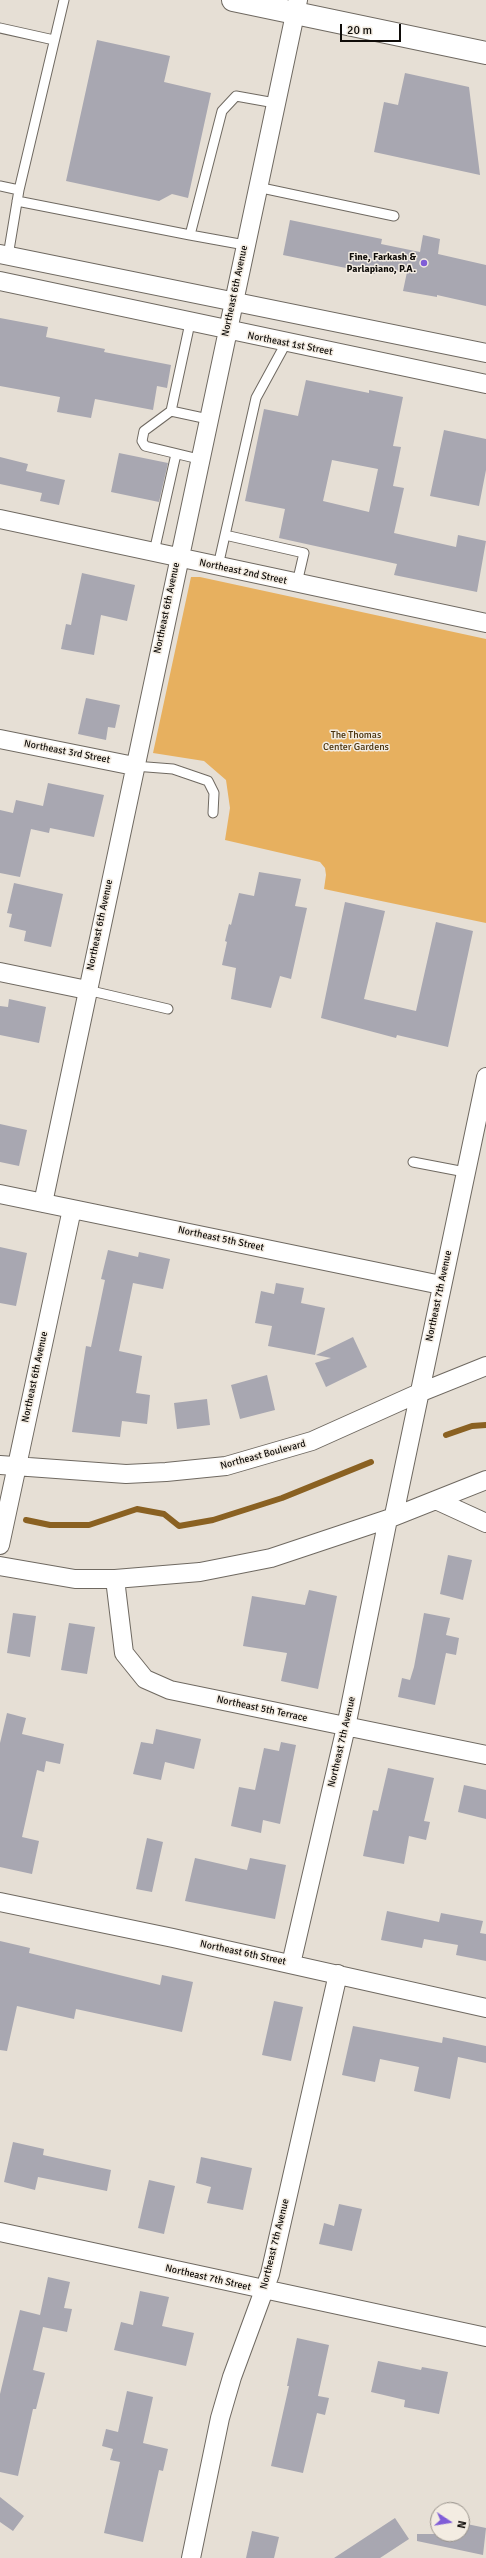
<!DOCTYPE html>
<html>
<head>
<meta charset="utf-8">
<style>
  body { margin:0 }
  #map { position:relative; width:486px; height:2558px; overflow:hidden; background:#e6dfd5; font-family:Signika,sans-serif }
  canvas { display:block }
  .north { position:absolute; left:430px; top:2502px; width:40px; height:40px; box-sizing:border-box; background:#f3ece2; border:1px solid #98928b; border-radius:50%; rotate:102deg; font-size:11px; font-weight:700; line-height:16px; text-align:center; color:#0f0c09 }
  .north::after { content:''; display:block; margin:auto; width:14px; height:18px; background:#805dd7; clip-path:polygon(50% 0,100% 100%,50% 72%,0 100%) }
  .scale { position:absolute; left:340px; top:24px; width:61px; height:18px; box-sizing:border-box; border:2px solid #0f0c09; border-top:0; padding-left:5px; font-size:12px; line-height:14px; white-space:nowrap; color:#0f0c09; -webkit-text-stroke:3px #f3ece2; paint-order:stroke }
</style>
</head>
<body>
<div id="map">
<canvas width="486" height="2558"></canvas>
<div class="north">N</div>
<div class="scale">20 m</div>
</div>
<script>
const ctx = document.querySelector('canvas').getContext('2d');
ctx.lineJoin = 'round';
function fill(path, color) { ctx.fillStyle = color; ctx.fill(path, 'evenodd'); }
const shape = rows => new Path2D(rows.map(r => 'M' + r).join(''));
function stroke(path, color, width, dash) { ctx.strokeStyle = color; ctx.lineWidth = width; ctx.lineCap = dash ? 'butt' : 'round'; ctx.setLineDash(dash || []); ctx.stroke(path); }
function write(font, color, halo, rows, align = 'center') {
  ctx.font = font + ' Signika,sans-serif'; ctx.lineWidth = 3; ctx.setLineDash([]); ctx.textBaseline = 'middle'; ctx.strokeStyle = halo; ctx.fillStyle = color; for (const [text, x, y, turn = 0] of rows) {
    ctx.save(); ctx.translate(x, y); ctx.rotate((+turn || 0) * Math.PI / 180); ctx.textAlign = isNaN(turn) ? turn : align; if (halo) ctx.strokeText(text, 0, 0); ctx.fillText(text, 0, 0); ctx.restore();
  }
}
fill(shape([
  [191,577,200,577,486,639,486,923,324,889,326,875,325,868,320,862,225,840,230,808,226,780,204,761,153,753]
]), '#e7b05f');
stroke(shape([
  [446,1435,472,1426,486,1425],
  [26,1520,50,1525,89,1525,137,1509,164,1514,179,1526,213,1520,282,1498,371,1462]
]), '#8a6122', 6);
fill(shape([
  [97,40,170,56,164,82,211,93,188,198,172,194,159,201,66,181],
  [405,73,469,87,480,175,374,152,384,102,398,105],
  [290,220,382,239,381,244,420,252,423,235,440,239,438,254,486,265,486,306,437,295,437,297,403,291,407,272,377,268,375,274,283,255],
  [0,318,48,327,46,337,105,349,104,352,171,365,167,388,157,386,153,410,95,399,91,418,57,412,60,397,0,386],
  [306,380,369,393,369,390,403,397,393,446,401,447,393,486,404,488,394,533,456,547,458,535,486,541,477,592,394,575,397,564,279,538,285,509,245,501,264,409,298,416],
  [332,460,378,469,369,512,323,501],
  [444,430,486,439,486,470,479,506,430,496],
  [119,453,168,463,159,502,111,492],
  [0,457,28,464,26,471,65,480,59,505,40,501,42,493,0,484],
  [82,573,135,585,127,621,101,615,94,655,61,649,66,624,71,625],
  [86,698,120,705,115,728,108,727,106,740,78,734],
  [48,783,104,795,94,837,50,828,49,833,31,829,20,877,0,873,0,810,13,813,16,800,43,806],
  [259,872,301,879,295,906,307,908,291,979,280,976,271,1008,231,999,236,968,222,965,227,942,225,941,229,924,231,925,239,893,254,896],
  [14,883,63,894,51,947,24,941,26,931,9,927,12,914,7,913],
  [345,902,385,911,364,999,416,1011,436,922,473,931,448,1047,397,1035,396,1038,321,1018],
  [9,999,46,1007,39,1043,0,1035,0,1006,8,1007],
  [0,1124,27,1130,19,1166,0,1162],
  [0,1247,27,1253,16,1306,0,1303],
  [108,1250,138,1257,139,1252,170,1259,163,1289,133,1283,119,1351,142,1356,136,1393,150,1395,147,1424,122,1421,120,1437,72,1432,86,1346,91,1347,105,1280,101,1279],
  [276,1283,304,1288,301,1303,325,1308,315,1355,268,1346,272,1326,255,1323,261,1291,274,1294],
  [353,1337,367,1367,326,1387,315,1363,331,1358,316,1355],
  [267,1375,275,1410,240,1419,231,1385],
  [207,1399,210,1425,177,1429,174,1403],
  [448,1555,472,1560,463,1600,440,1594],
  [309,1590,337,1596,318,1689,281,1681,287,1653,243,1646,252,1596,305,1605],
  [13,1613,36,1616,30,1657,7,1653],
  [424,1613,450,1618,446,1635,459,1638,456,1655,446,1653,435,1705,398,1697,402,1678,410,1680,414,1667],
  [69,1623,95,1627,87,1674,61,1670],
  [7,1713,26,1718,22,1734,64,1744,60,1764,46,1761,44,1772,37,1770,22,1837,39,1841,32,1874,0,1867,0,1743],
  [156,1729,201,1739,194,1769,165,1762,161,1780,133,1774,141,1742,153,1744],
  [281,1742,296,1745,280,1824,263,1820,261,1833,231,1826,239,1787,255,1790,264,1748,279,1751],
  [388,1768,434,1778,424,1821,430,1822,426,1840,409,1836,404,1864,363,1856,373,1810,378,1811],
  [464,1785,486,1790,486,1819,458,1812],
  [147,1838,163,1842,152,1892,136,1889],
  [195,1858,247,1870,250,1858,286,1865,275,1919,185,1901],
  [387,1911,439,1922,441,1913,483,1921,480,1933,486,1934,486,1961,456,1955,458,1945,424,1939,422,1948,381,1940],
  [0,1941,30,1948,29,1953,160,1985,162,1975,193,1982,182,2032,76,2009,74,2019,17,2006,7,2051,0,2050],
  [274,2001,303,2007,291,2061,262,2055],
  [353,2026,442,2043,443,2037,486,2046,486,2063,458,2057,450,2099,414,2091,419,2067,380,2059,375,2082,342,2075],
  [13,2142,44,2149,43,2155,111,2170,107,2191,38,2177,35,2190,4,2182],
  [201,2157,252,2168,243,2210,207,2203,211,2187,196,2183],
  [149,2180,175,2186,164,2234,138,2228],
  [339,2204,362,2209,352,2251,319,2244,324,2223,334,2226],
  [48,2277,70,2282,64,2308,72,2309,67,2332,43,2327,33,2370,45,2373,36,2409,33,2409,18,2476,0,2472,0,2394,20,2310,40,2315],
  [140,2291,169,2297,162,2326,194,2333,186,2366,114,2350,121,2322,133,2325],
  [297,2338,329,2345,318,2396,329,2398,325,2415,317,2413,303,2473,271,2466,289,2386,287,2386],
  [378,2361,421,2370,422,2367,448,2372,439,2414,404,2407,405,2400,371,2392],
  [127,2391,153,2397,143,2443,168,2449,163,2471,159,2470,143,2542,104,2533,120,2462,110,2460,113,2449,102,2446,106,2429,118,2432],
  [0,2497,24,2516,13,2531,0,2522],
  [395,2518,409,2539,380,2558,334,2558],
  [462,2523,486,2528,483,2555,417,2541,417,2534,462,2534],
  [252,2531,279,2537,274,2558,246,2558]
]), '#a8a7b1');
const service = shape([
  [0,28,54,40],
  [0,186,19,190],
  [257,187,394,216],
  [17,201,190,235],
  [245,245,190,235,222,111,236,96,275,103],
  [8,256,19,190,64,0],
  [190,323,171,411,208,419],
  [171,411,144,431,142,441,145,446,199,459],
  [225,535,304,553,297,583],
  [154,552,176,454],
  [218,566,256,398,286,343],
  [134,766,173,769,208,781,214,793,213,813],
  [87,990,168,1009],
  [413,1162,465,1172]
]);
const minor = shape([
  [0,254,486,353],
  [0,281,486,384],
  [0,519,486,623],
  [0,739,134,766],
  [0,972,87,990],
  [0,1194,441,1285],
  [43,1203,298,0],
  [0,1465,126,1474,166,1472,226,1466,312,1441,419,1393,486,1366],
  [438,1501,486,1523],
  [394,1515,486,1077],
  [0,1545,72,1209],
  [0,1566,75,1579,115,1579,200,1572,271,1558,388,1519,486,1480],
  [115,1579,124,1653,145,1679,170,1690,486,1755],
  [0,1902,173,1938,486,2008],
  [291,1964,346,1727,388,1519],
  [0,2232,486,2337],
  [191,2558,220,2418,232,2377,270,2274,338,1974]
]);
const secondary = shape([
  [233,0,486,53]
]);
stroke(service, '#6f6961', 11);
stroke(minor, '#6f6961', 20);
stroke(secondary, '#6f6961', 24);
stroke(service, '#fff', 9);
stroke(minor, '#fff', 18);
stroke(secondary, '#fff', 22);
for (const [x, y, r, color] of [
  [424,263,4,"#805dd7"]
]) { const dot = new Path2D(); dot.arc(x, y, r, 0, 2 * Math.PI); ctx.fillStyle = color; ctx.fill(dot); stroke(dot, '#f3ece2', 1.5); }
write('bold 10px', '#0f0c09', '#f3ece2', [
  ["Fine, Farkash &",416,257],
  ["Parlapiano, P.A.",416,269]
], 'right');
write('10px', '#0f0c09', '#f3ece2', [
  ["Northeast 6th Avenue",235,291,-78],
  ["Northeast 1st Street",290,344,11],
  ["Northeast 2nd Street",243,572,12],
  ["Northeast 6th Avenue",167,608,-78],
  ["Northeast 3rd Street",67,752,11],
  ["Northeast 6th Avenue",100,925,-78],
  ["Northeast 5th Street",221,1239,12],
  ["Northeast 7th Avenue",439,1296,-78],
  ["Northeast 6th Avenue",35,1377,-78],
  ["Northeast Boulevard",263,1455,-15],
  ["Northeast 5th Terrace",262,1709,12],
  ["Northeast 7th Avenue",342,1742,-77],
  ["Northeast 6th Street",243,1953,12],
  ["Northeast 7th Avenue",275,2244,-76],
  ["Northeast 7th Street",208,2278,13]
]);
write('10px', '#462f09', '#f3ece2', [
  ["The Thomas",356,735],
  ["Center Gardens",356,747]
]);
</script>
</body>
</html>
